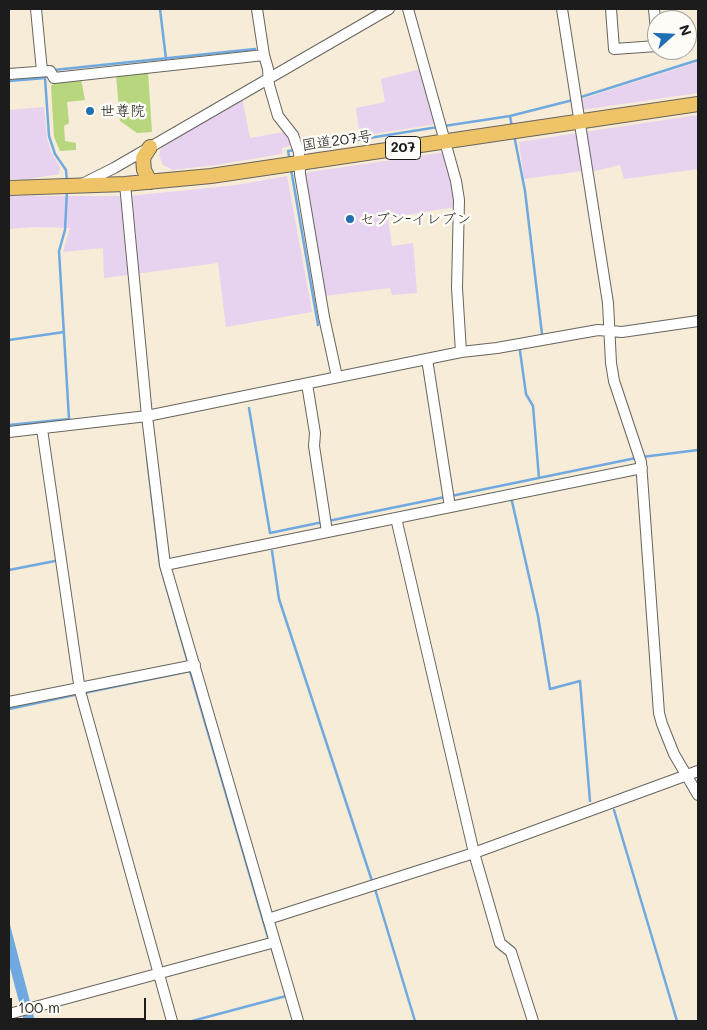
<!DOCTYPE html>
<html>
<head>
<meta charset="utf-8">
<style>
  body { margin:0 }
  #map { position:relative; width:707px; height:1030px; overflow:hidden; background:#f6ecd8; font-family:Mali,sans-serif }
  canvas { display:block }
  .frame { position:absolute; inset:0; border:10px solid #1c1c1c; pointer-events:none }
  .north { position:absolute; left:647px; top:10px; width:50px; height:50px; box-sizing:border-box; background:#fdfcf7; border:1px solid #a3a29f; border-radius:50%; rotate:70deg; font-size:14px; font-weight:700; line-height:20px; text-align:center; color:#1c1c1c }
  .north::after { content:''; display:block; margin:auto; width:18px; height:22px; background:#1f6fb2; clip-path:polygon(50% 0,100% 100%,50% 72%,0 100%) }
  .scale { position:absolute; left:10px; top:998px; width:136px; height:22px; box-sizing:border-box; border:2px solid #1c1c1c; border-top:0; padding-left:6px; font-size:15px; line-height:18px; white-space:nowrap; color:#1c1c1c; -webkit-text-stroke:4px #fdfcf7; paint-order:stroke }
</style>
</head>
<body>
<div id="map">
<canvas width="707" height="1030"></canvas>
<div class="frame"></div>
<div class="north">N</div>
<div class="scale">100 m</div>
</div>
<script>
const ctx = document.querySelector('canvas').getContext('2d');
ctx.lineJoin = 'round';
function fill(path, color) { ctx.fillStyle = color; ctx.fill(path, 'evenodd'); }
const shape = rows => new Path2D(rows.map(r => 'M' + r).join(''));
function stroke(path, color, width, dash) { ctx.strokeStyle = color; ctx.lineWidth = width; ctx.lineCap = dash ? 'butt' : 'round'; ctx.setLineDash(dash || []); ctx.stroke(path); }
function write(font, color, halo, rows, align = 'center') {
  ctx.font = font + ' Mali,"Klee One",sans-serif'; ctx.lineWidth = 5; ctx.setLineDash([]); ctx.textBaseline = 'middle'; ctx.strokeStyle = halo; ctx.fillStyle = color; for (const [text, x, y, turn = 0] of rows) {
    ctx.save(); ctx.translate(x, y); ctx.rotate((+turn || 0) * Math.PI / 180); ctx.textAlign = isNaN(turn) ? turn : align; if (halo) ctx.strokeText(text, 0, 0); ctx.fillText(text, 0, 0); ctx.restore();
  }
}
fill(shape([
  [698,62,698,93,581,110,579,100],
  [421,69,437,124,360,136,356,108,385,102,381,79],
  [242,98,250,138,284,132,293,145,282,148,282,154,215,165,173,170,163,165,159,155,162,145],
  [44,107,47,138,51,152,60,167,59,174,29,179,9,179,9,110],
  [698,115,698,169,624,179,620,165,590,172,584,132],
  [577,133,582,171,524,179,519,142],
  [446,152,454,186,455,207,388,218,392,246,413,243,417,293,392,295,390,288,324,296,303,173],
  [287,176,312,312,226,327,218,263,104,278,103,248,63,252,70,228,34,227,9,229,9,196,129,196,237,185]
]), '#e7d2ef');
fill(shape([
  [148,72,152,132,137,133,120,121,116,75],
  [81,79,85,100,67,102,69,123,64,126,65,141,76,143,76,150,60,151,54,137,51,86,56,82]
]), '#b7d67d');
fill(shape([
  [9,921,35,1021,24,1021,9,964]
]), '#70a9df');
stroke(shape([
  [160,9,166,59],
  [54,70,255,49],
  [9,81,45,78,49,136,55,154,66,170,67,182],
  [578,98,698,60],
  [510,116,512,127],
  [444,126,510,116,573,100],
  [514,135,525,191,542,334],
  [300,149,438,127],
  [290,161,288,151,295,150],
  [291,169,318,325],
  [9,340,64,332],
  [520,351,526,394,533,406,539,478],
  [249,408,270,533,323,522],
  [9,425,69,419,59,251,65,230,67,190],
  [147,457,160,565,188,663],
  [642,457,698,450],
  [451,496,636,458],
  [511,497,538,616,550,689,580,681,590,801],
  [328,521,445,497],
  [272,551,279,599,373,884],
  [9,570,55,561],
  [189,668,269,941],
  [84,693,190,671],
  [9,709,79,694],
  [614,810,677,1021],
  [375,889,415,1021],
  [271,946,279,972],
  [192,1021,286,996,285,994]
]), '#70a9df', 2.5);
const minor = shape([
  [36,9,42,71],
  [257,9,264,55,268,69,269,85,278,116,293,135,299,152,300,174,324,317,337,377],
  [408,9,456,181,459,200,457,288,461,352],
  [562,9,608,303,611,363,614,381,641,462,659,713,662,724,674,754,698,795],
  [611,9,614,49,657,46],
  [654,9,657,42],
  [9,74,50,71,54,78,264,55],
  [82,184,114,168,389,9],
  [125,184,147,416,165,565,298,1021],
  [427,359,450,507],
  [307,384,315,433,314,446,327,532],
  [42,429,80,691,172,1021],
  [9,432,147,416,461,352,497,348,598,330,622,332,698,321],
  [396,518,474,853,500,943,511,952,533,1021],
  [165,565,642,468],
  [9,702,195,665],
  [268,919,474,853,698,771],
  [9,1014,275,942]
]);
const highway = shape([
  [150,182,144,170,143,158,150,147],
  [9,188,125,184,211,176,698,104]
]);
stroke(minor, '#68655e', 12);
stroke(highway, '#68655e', 16);
stroke(minor, '#fff', 10);
stroke(highway, '#efc469', 14);
for (const [x, y, r, color] of [
  [90,111,5,"#1f6fb2"],
  [350,219,5,"#1f6fb2"]
]) { const dot = new Path2D(); dot.arc(x, y, r, 0, 2 * Math.PI); ctx.fillStyle = color; ctx.fill(dot); stroke(dot, '#fdfcf7', 2); }
for (const [x, y, w] of [
  [403,148,35]
]) { const box = new Path2D(); box.roundRect(x - w / 2, y - 11.5, w, 23, 4); ctx.fillStyle = '#fdfcf7'; ctx.fill(box); stroke(box, '#1c1c1c', 1); }
write('bold 14px', '#1c1c1c', null, [
  ["207",403,148]
]);
write('15px', '#1c1c1c', '#fdfcf7', [
  ["世尊院",100,111],
  ["セブン-イレブン",360,219]
], 'left');
write('15px', '#1c1c1c', '#fdfcf7', [
  ["国道207号",337,141,-8]
]);
</script>
</body>
</html>
